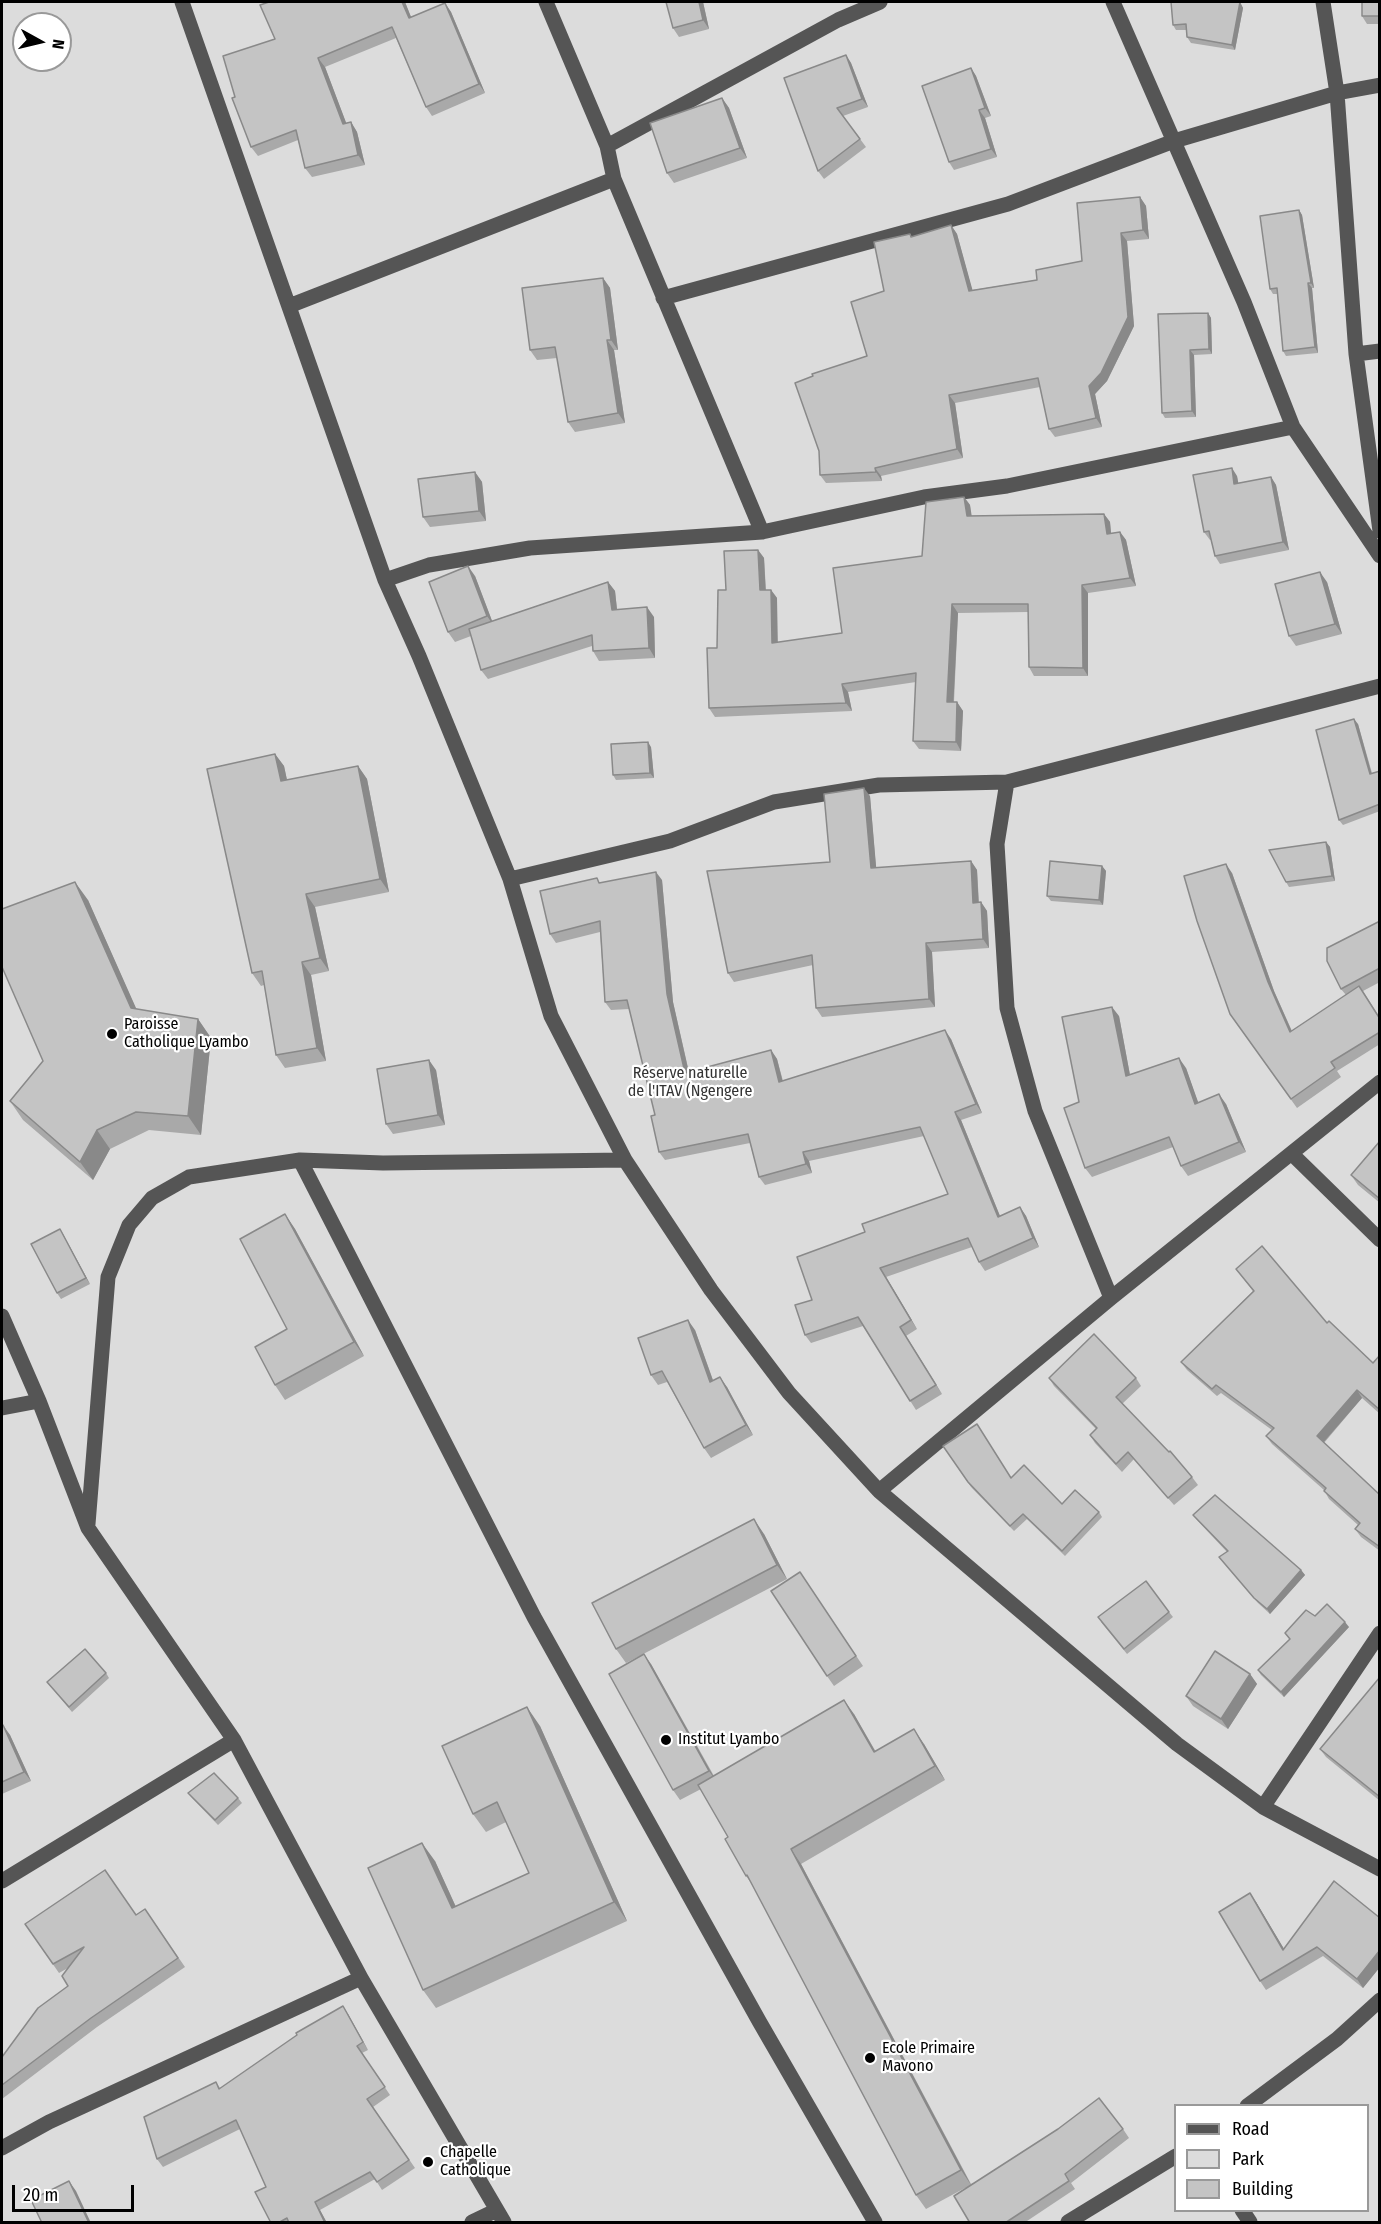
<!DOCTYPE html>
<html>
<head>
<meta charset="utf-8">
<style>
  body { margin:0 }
  #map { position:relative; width:1381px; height:2224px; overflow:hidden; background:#fff; font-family:"Fira Sans Condensed",sans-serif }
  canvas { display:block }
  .frame { position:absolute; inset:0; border:3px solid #000; pointer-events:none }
  .legend { position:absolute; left:1174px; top:2104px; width:195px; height:108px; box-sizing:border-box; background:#fff; border:2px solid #999; margin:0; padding:8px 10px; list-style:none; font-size:18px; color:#000 }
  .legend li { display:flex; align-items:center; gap:12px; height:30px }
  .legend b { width:30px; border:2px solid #999 }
  .north { position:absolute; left:12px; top:12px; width:60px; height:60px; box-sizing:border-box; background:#fff; border:2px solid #999; border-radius:50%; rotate:98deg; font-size:16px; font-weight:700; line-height:24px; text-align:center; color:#000 }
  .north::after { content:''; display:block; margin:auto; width:21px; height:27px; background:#000; clip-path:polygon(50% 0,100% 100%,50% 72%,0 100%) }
  .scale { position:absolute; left:12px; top:2185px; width:122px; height:27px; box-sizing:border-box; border:3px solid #000; border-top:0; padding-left:8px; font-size:18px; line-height:21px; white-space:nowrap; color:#000; -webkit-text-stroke:4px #fff; paint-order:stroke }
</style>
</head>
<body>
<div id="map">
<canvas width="1381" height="2224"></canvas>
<div class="frame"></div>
<ul class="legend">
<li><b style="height:8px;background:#555"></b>Road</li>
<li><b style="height:16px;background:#dcdcdc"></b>Park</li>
<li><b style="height:16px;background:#c4c4c4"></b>Building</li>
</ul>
<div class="north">N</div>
<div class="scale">20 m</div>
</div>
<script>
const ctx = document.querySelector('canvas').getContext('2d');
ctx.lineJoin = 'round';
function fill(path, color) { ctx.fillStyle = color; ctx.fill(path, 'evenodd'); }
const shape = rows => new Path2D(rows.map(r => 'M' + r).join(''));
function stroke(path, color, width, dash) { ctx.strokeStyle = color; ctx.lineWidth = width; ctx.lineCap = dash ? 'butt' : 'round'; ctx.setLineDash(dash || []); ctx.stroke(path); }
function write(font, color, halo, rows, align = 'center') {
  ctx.font = font + ' "Fira Sans Condensed",sans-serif'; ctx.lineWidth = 4.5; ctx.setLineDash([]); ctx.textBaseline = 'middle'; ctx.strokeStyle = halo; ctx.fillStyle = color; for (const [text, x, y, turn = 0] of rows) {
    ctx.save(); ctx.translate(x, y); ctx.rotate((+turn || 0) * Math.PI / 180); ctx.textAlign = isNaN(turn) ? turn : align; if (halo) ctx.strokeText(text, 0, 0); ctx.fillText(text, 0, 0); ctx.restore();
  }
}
fill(shape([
  [2,2,1379,2,1379,2222,2,2222],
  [24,24,60,24,60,60,24,60],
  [1176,2106,1368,2106,1368,2210,1176,2210]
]), '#dcdcdc');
stroke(shape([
  [182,2,385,580,419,656,510,879,551,1016,625,1160,711,1290,789,1393,879,1491,1177,1744,1263,1807,1380,1869],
  [546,2,607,146,614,179,762,532],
  [1113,2,1244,302,1293,427,1380,556],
  [1323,2,1337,93,1356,354,1380,531],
  [607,146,838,20,880,2],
  [663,298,1008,204,1174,141,1337,93,1380,85],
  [289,306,614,179],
  [1356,354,1380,351],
  [385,580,429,565,530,548,762,532,924,497,1007,486,1293,427],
  [1007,782,997,844,1007,1008,1035,1111,1111,1298],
  [510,879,670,841,774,802,879,785,1007,782,1380,686],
  [1292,1154,1380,1240],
  [300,1160,534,1617,759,2021,875,2222],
  [2,1316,39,1401,88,1528,234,1740,361,1978,504,2222],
  [2,1408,39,1401],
  [879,1491,1111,1298,1380,1082],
  [88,1524,108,1277,129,1225,152,1198,189,1177,300,1160,383,1163,625,1160],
  [1263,1807,1380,1633],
  [2,1881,234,1740],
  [1247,2106,1337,2039,1380,2000],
  [2,2148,49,2122,361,1978],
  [1242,2210,1250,2222],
  [472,2222,497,2210],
  [1068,2222,1176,2156]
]), '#555', 15);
fill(shape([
  [405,2,411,17,445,3,451,12,485,93,432,116,426,107,396,38,325,67,346,123,351,122,357,132,365,165,312,177,305,168,298,140,258,156,251,147,232,98],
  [666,2,703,2,709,29,679,37,673,28],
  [1240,2,1243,8,1235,50,1191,43,1187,37,1186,30,1176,30,1173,25],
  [1380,2,1380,24,1367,24,1362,16],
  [846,55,851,63,868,107,843,116,866,147,824,179,818,171],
  [971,68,976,76,991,116,985,118,997,157,954,170,949,162],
  [722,98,729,108,747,158,674,183,667,173],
  [1140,197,1146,206,1149,239,1127,241,1134,326,1107,381,1095,394,1102,427,1055,437,1049,429,1040,387,955,403,963,458,881,476,882,481,826,483,820,475,867,356,884,291,910,234,912,237,951,225,957,234,972,290,1037,280,1082,261],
  [1299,210,1302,215,1314,288,1312,288,1318,353,1286,356,1283,351,1277,294,1273,294,1270,289],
  [603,278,610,288,618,350,614,350,625,423,575,432,568,422,557,358,537,360,530,350],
  [1208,313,1211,318,1212,354,1194,355,1196,417,1165,418,1162,413],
  [475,472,482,482,486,521,430,527,423,517],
  [1237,476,1238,483,1271,477,1276,485,1289,550,1220,564,1215,556,1211,540,1210,540,1204,532],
  [964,497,970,505,971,516,1104,514,1110,522,1111,534,1120,532,1126,540,1136,586,1088,593,1088,676,1034,676,1029,667,1028,612,958,613,954,702,957,702,963,711,961,751,919,749,913,741,916,682,848,692,852,711,715,717,709,708,726,590,758,550,764,558,766,590,771,590,777,598,777,643,842,633,922,556],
  [475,576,492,621,608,582,615,591,617,609,654,617,655,658,599,661,593,651,592,646,488,679,481,670,471,636,455,642,448,632],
  [1327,582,1342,634,1296,646,1289,636],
  [1358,724,1372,773,1380,771,1380,811,1343,825,1339,820],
  [651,747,654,778,616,780,613,775],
  [275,754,284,766,287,780,358,766,367,779,389,892,315,907,329,971,311,975,326,1061,285,1068,276,1055,264,985,261,986,252,973],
  [870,796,876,868,971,861,977,870,979,902,981,902,987,911,989,948,932,952,935,1007,822,1017,816,1008,813,965,734,982,728,973,830,862],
  [1326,842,1330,847,1335,881,1289,887,1286,882],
  [1102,866,1106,871,1103,905,1051,901,1047,896],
  [1232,873,1274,991,1292,1031,1346,995,1341,989,1380,921,1380,982,1363,991,1380,1018,1380,1044,1337,1071,1341,1077,1297,1108,1230,1014],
  [662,880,673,1002,689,1072,771,1050,777,1059,783,1081,951,1039,982,1113,961,1120,1000,1216,1020,1207,1026,1216,1039,1247,985,1271,979,1262,972,1247,886,1277,917,1329,906,1336,942,1394,916,1410,863,1326,811,1343,805,1335,812,1300,865,1232,948,1194,924,1136,809,1161,812,1173,765,1185,759,1177,750,1143,665,1160,659,1152,655,1115,629,1009,611,1010,605,1002,600,932,556,943,550,934,601,883],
  [88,900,136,1009,198,1019,211,1038,201,1135,149,1130,110,1149,93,1180,23,1120,10,1101,43,1061],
  [1119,1016,1130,1075,1186,1068,1198,1103,1226,1104,1246,1152,1188,1176,1181,1166,1173,1147,1092,1177,1085,1168,1079,1102],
  [436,1070,445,1125,393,1134,386,1124],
  [1380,1141,1380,1203,1358,1185,1351,1175],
  [285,1214,295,1229,364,1356,285,1400,275,1385,287,1329],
  [60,1229,90,1284,61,1299,57,1293],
  [1236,1269,1327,1323,1373,1363,1380,1355,1380,1414,1362,1398,1324,1443,1380,1495,1380,1551,1361,1537,1355,1529,1358,1525,1329,1499,1324,1490,1272,1444,1266,1436,1272,1430,1221,1393,1217,1396,1187,1370,1181,1362,1253,1291],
  [695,1330,713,1380,727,1387,753,1435,711,1458,704,1448,667,1382,658,1385,651,1375],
  [1049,1378,1136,1378,1141,1386,1122,1404,1192,1477,1198,1485,1174,1505,1134,1459,1122,1472,1095,1443,1090,1435,1096,1429,1054,1386],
  [943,1446,1011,1477,1062,1504,1099,1512,1102,1517,1065,1556,1027,1519,1014,1531,971,1487],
  [1193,1515,1301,1570,1305,1575,1270,1614,1258,1603,1223,1562,1219,1557,1227,1552,1197,1520],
  [764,1534,787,1579,626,1663,616,1649],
  [800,1572,863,1666,834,1686,827,1676],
  [1169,1612,1173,1617,1127,1654,1101,1622],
  [1315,1616,1349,1627,1284,1697,1261,1675,1258,1670,1290,1640,1285,1633],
  [651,1664,714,1776,854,1714,876,1752,924,1744,945,1780,801,1864,971,2184,1123,2129,1129,2138,1071,2183,1075,2189,1024,2223,970,2223,965,2188,926,2209,916,2195,754,1887,746,1876,728,1837,701,1789,680,1800,673,1790],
  [106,1673,109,1678,72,1712,47,1682],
  [1250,1674,1257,1684,1228,1729,1193,1706,1186,1696],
  [1380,1677,1380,1801,1326,1757,1320,1749],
  [2,1726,10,1735,31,1781,2,1794],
  [540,1726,627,1921,436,2008,423,1990,435,1861,456,1907,529,1873,506,1822,486,1832,473,1814],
  [188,1793,238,1798,242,1803,218,1825,192,1798],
  [1256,1902,1284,1949,1380,1918,1380,1967,1363,1988,1323,1956,1266,1990,1260,1981],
  [145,1909,185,1967,97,2027,2,2099,2,2057,68,1986,68,1968,59,1973,25,1924,136,1915],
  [348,2014,368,2050,362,2053,390,2095,373,2107,415,2168,382,2190,375,2179,320,2210,327,2223,271,2223,266,2187,240,2129,163,2167,157,2159,216,2082,220,2088]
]), '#a9a9a9');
fill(shape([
  [402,2,405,2,415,27,409,18],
  [699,2,703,2,709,29,703,20],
  [1240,2,1243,8,1235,50,1232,45],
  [445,3,451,12,485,93,479,84],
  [846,55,851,63,868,107,862,99],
  [318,58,325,67,350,133,343,124],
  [971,68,976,76,991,116,985,108],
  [722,98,729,108,747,158,740,148],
  [979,110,985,118,997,157,991,149],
  [351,122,357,132,365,165,358,155],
  [1140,197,1146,206,1149,239,1143,230],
  [1299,210,1302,215,1314,288,1311,283],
  [951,225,957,234,975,299,969,291],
  [1121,233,1127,241,1134,326,1107,381,1095,394,1102,427,1096,418,1089,386],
  [603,278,610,288,618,350,611,340],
  [1308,283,1312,288,1318,353,1315,347],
  [1208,313,1211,318,1212,354,1209,349],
  [607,340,614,350,625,423,618,413],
  [1190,350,1194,355,1196,417,1192,411],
  [949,395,955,403,963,458,957,449],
  [875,468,881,476,882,481,876,472],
  [1232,468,1237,476,1240,492,1234,484],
  [475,472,482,482,486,521,479,511],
  [1271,477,1276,485,1289,550,1283,542],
  [964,497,970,505,973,524,967,516],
  [1104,514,1110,522,1112,543,1107,534],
  [1120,532,1126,540,1136,586,1130,578],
  [758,550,764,558,766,598,760,590],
  [468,566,475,576,494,626,487,616],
  [1320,572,1327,582,1342,634,1335,624],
  [608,582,615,591,618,619,612,610],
  [1082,585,1088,593,1088,676,1083,668],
  [771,590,777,598,778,652,772,643],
  [952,604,958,613,953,710,947,702],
  [647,607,654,617,655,658,649,648],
  [842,684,848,692,852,711,846,703],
  [957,702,963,711,961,751,956,742],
  [1354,719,1358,724,1373,779,1370,774],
  [648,742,651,747,654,778,650,773],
  [275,754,284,766,290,794,281,781],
  [358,766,367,779,389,892,380,879],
  [864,788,870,796,877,877,871,868],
  [1326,842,1330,847,1335,881,1332,876],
  [971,861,977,870,979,912,973,903],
  [1226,864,1232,873,1274,991,1296,1041,1290,1032,1268,982],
  [1102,866,1106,871,1103,905,1099,900],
  [656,872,662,880,673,1002,691,1082,685,1073,667,994],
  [75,882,88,900,144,1026,131,1008],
  [306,894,315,907,329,971,320,958],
  [981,902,987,911,989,948,983,939],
  [926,943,932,952,935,1007,929,999],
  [302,962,311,975,326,1061,317,1048],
  [1112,1007,1119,1016,1132,1086,1126,1076],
  [198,1019,211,1038,201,1135,188,1116],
  [945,1030,951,1039,982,1113,976,1104],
  [771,1050,777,1059,785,1091,779,1082],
  [1179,1058,1186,1068,1202,1113,1195,1104],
  [429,1060,436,1070,445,1125,438,1115],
  [1219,1094,1226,1104,1246,1152,1239,1142],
  [955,1112,961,1120,1004,1226,998,1217],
  [97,1130,110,1149,93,1180,80,1162],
  [803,1152,809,1161,812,1173,806,1164],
  [1020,1207,1026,1216,1039,1247,1033,1238],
  [285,1214,295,1229,364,1356,354,1342],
  [60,1229,63,1234,90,1284,86,1278],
  [880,1268,886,1277,917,1329,911,1320],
  [688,1320,695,1330,717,1392,710,1382],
  [900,1327,906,1336,942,1394,936,1385],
  [720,1377,727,1387,753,1435,746,1425],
  [1357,1390,1362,1398,1322,1444,1317,1436],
  [754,1519,764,1534,787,1579,777,1565],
  [1301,1570,1305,1575,1270,1614,1267,1609],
  [1345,1622,1349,1627,1284,1697,1281,1692],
  [644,1654,651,1664,716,1781,709,1771],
  [1250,1674,1257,1684,1228,1729,1221,1719],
  [844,1700,854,1714,884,1767,874,1752],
  [527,1707,540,1726,627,1921,614,1902],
  [3,1725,10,1735,31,1781,24,1772],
  [914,1729,924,1744,945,1780,935,1766],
  [422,1843,435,1861,465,1927,452,1908],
  [791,1849,801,1864,971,2185,961,2170],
  [1250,1893,1256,1902,1290,1959,1283,1950],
  [1380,1950,1380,1967,1363,1988,1357,1979],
  [343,2006,348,2014,368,2050,363,2042],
  [69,2181,76,2191,91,2223,89,2223],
  [315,2202,320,2210,327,2223,325,2223]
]), '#898989');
const building = shape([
  [269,2,402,2,409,18,445,3,479,84,426,107,392,27,318,58,343,124,351,122,358,155,305,168,296,130,251,147,232,98,235,97,223,56,275,39,260,5,269,2],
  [666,2,699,2,703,20,673,28,666,2],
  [1171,2,1240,2,1232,45,1187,37,1186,24,1173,25,1171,2],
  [1362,2,1380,2,1380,16,1362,16,1362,2],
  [846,55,862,99,837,108,860,139,818,171,784,78,846,55],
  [971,68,985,108,979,110,991,149,949,162,922,86,971,68],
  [722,98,740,148,667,173,650,123,722,98],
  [1140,197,1143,230,1121,233,1128,317,1101,373,1089,386,1096,418,1049,429,1038,378,949,395,957,449,875,468,876,472,820,475,819,451,795,383,813,376,812,374,867,356,851,302,884,291,874,242,910,234,911,237,951,225,969,291,1037,280,1036,270,1082,261,1077,203,1140,197],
  [1299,210,1311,283,1308,283,1315,347,1283,351,1277,288,1270,289,1260,216,1299,210],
  [603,278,611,340,607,340,618,413,568,422,555,347,530,350,522,288,603,278],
  [1208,313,1209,349,1190,350,1192,411,1162,413,1158,314,1208,313],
  [1232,468,1234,484,1271,477,1283,542,1215,556,1209,531,1204,532,1193,475,1232,468],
  [475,472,479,511,423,517,418,479,475,472],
  [964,497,967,516,1104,514,1107,534,1120,532,1130,578,1082,585,1083,668,1029,667,1028,604,952,604,947,702,957,702,956,742,913,741,916,673,842,684,846,703,709,708,707,648,717,648,718,590,726,590,724,551,758,550,760,590,771,590,772,643,842,633,833,568,922,556,926,502,964,497],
  [468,566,487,616,448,632,429,582,468,566],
  [1320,572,1335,624,1289,636,1275,584,1320,572],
  [608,582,612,610,647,607,649,648,593,651,592,635,481,670,469,629,608,582],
  [1354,719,1370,774,1380,771,1380,804,1339,820,1316,730,1354,719],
  [648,742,650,773,613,775,611,744,648,742],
  [275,754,281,781,358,766,380,879,306,894,320,958,302,962,317,1048,276,1055,262,971,252,973,207,769,275,754],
  [864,788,871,868,971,861,973,903,981,902,983,939,926,943,929,999,816,1008,812,955,728,973,707,871,830,862,824,794,864,788],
  [1326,842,1332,876,1286,882,1269,850,1326,842],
  [1050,861,1102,866,1099,900,1047,896,1050,861],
  [1226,864,1268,982,1290,1032,1359,986,1380,1019,1380,1032,1331,1062,1335,1068,1291,1099,1230,1014,1197,921,1184,876,1226,864],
  [656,872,667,994,685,1073,771,1050,779,1082,945,1030,976,1104,955,1112,998,1217,1020,1207,1033,1238,979,1262,968,1238,880,1268,911,1320,900,1327,936,1385,910,1401,858,1317,805,1335,795,1305,812,1300,797,1257,865,1232,862,1224,948,1194,920,1127,803,1152,806,1164,759,1177,748,1134,659,1152,651,1116,655,1115,627,1000,605,1002,600,921,550,934,540,891,597,878,599,883,656,872],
  [75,882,131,1008,198,1019,188,1116,136,1112,97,1130,80,1162,10,1101,43,1061,2,967,2,909,75,882],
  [1380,921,1380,968,1341,989,1327,961,1327,948,1380,921],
  [1112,1007,1126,1076,1179,1058,1195,1104,1219,1094,1239,1142,1181,1166,1169,1137,1085,1168,1064,1108,1079,1102,1062,1017,1112,1007],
  [429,1060,438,1115,386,1124,377,1069,429,1060],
  [1380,1141,1380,1199,1351,1175,1380,1141],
  [285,1214,354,1342,275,1385,255,1347,287,1329,240,1239,285,1214],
  [60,1229,86,1278,57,1293,31,1244,60,1229],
  [1262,1246,1327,1323,1329,1321,1373,1363,1380,1355,1380,1410,1357,1390,1317,1436,1380,1495,1380,1547,1355,1529,1360,1523,1324,1491,1326,1488,1266,1436,1274,1428,1216,1385,1212,1389,1181,1362,1254,1291,1236,1269,1262,1246],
  [688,1320,710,1382,720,1377,746,1425,704,1448,662,1371,651,1375,638,1338,688,1320],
  [1094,1334,1136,1378,1116,1397,1169,1452,1170,1451,1192,1477,1168,1498,1128,1452,1116,1464,1090,1435,1097,1428,1049,1378,1094,1334],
  [977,1424,1011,1478,1024,1465,1062,1504,1075,1490,1099,1512,1062,1551,1023,1514,1010,1526,968,1482,943,1446,977,1424],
  [1215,1495,1301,1570,1267,1609,1254,1598,1219,1557,1228,1551,1193,1515,1215,1495],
  [754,1519,777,1565,616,1649,592,1603,754,1519],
  [800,1572,856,1656,827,1676,771,1591,800,1572],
  [1146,1581,1169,1612,1124,1649,1098,1617,1146,1581],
  [1327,1604,1345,1622,1281,1692,1258,1670,1290,1639,1285,1633,1306,1610,1315,1616,1327,1604],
  [85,1649,106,1673,69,1707,47,1682,85,1649],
  [1215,1651,1250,1674,1221,1719,1186,1696,1215,1651],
  [644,1654,709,1771,673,1790,609,1674,644,1654],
  [1380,1677,1380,1797,1320,1749,1380,1677],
  [844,1700,874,1752,914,1729,935,1766,791,1849,961,2170,916,2195,747,1875,746,1876,725,1839,728,1837,698,1785,844,1700],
  [527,1707,614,1902,423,1990,368,1868,422,1843,452,1908,529,1873,497,1802,473,1814,442,1746,527,1707],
  [3,1725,24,1772,2,1782,2,1726,3,1725],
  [214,1773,238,1798,215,1820,188,1793,214,1773],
  [105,1870,136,1915,145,1909,178,1958,91,2018,2,2085,2,2057,38,2008,68,1986,62,1976,84,1947,53,1964,25,1924,105,1870],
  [1334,1881,1380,1918,1380,1950,1357,1979,1317,1947,1260,1981,1219,1912,1250,1893,1283,1950,1334,1881],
  [343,2006,363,2042,357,2046,385,2087,367,2099,409,2160,377,2182,370,2172,315,2202,325,2223,289,2223,287,2218,278,2223,271,2223,255,2192,266,2187,236,2120,157,2159,144,2117,216,2082,219,2089,297,2035,296,2033,343,2006],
  [1099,2098,1123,2129,1065,2174,1069,2181,1005,2223,970,2223,954,2196,1058,2129,1099,2098],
  [69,2181,89,2223,42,2223,31,2200,69,2181]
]);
fill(building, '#c4c4c4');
stroke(building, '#898989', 1.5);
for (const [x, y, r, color] of [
  [112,1034,6,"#000"],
  [666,1740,6,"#000"],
  [870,2058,6,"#000"],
  [428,2162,6,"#000"]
]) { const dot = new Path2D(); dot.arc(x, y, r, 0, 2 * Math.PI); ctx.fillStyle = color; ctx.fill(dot); stroke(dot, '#fff', 2); }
write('16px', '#000', '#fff', [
  ["Paroisse",124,1025],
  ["Catholique Lyambo",124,1043],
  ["Institut Lyambo",678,1740],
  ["Ecole Primaire",882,2049],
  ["Mavono",882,2067],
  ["Chapelle",440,2153],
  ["Catholique",440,2171]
], 'left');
write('16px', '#333', '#fff', [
  ["Réserve naturelle",690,1074],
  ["de l'ITAV (Ngengere",690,1092]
]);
</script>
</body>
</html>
